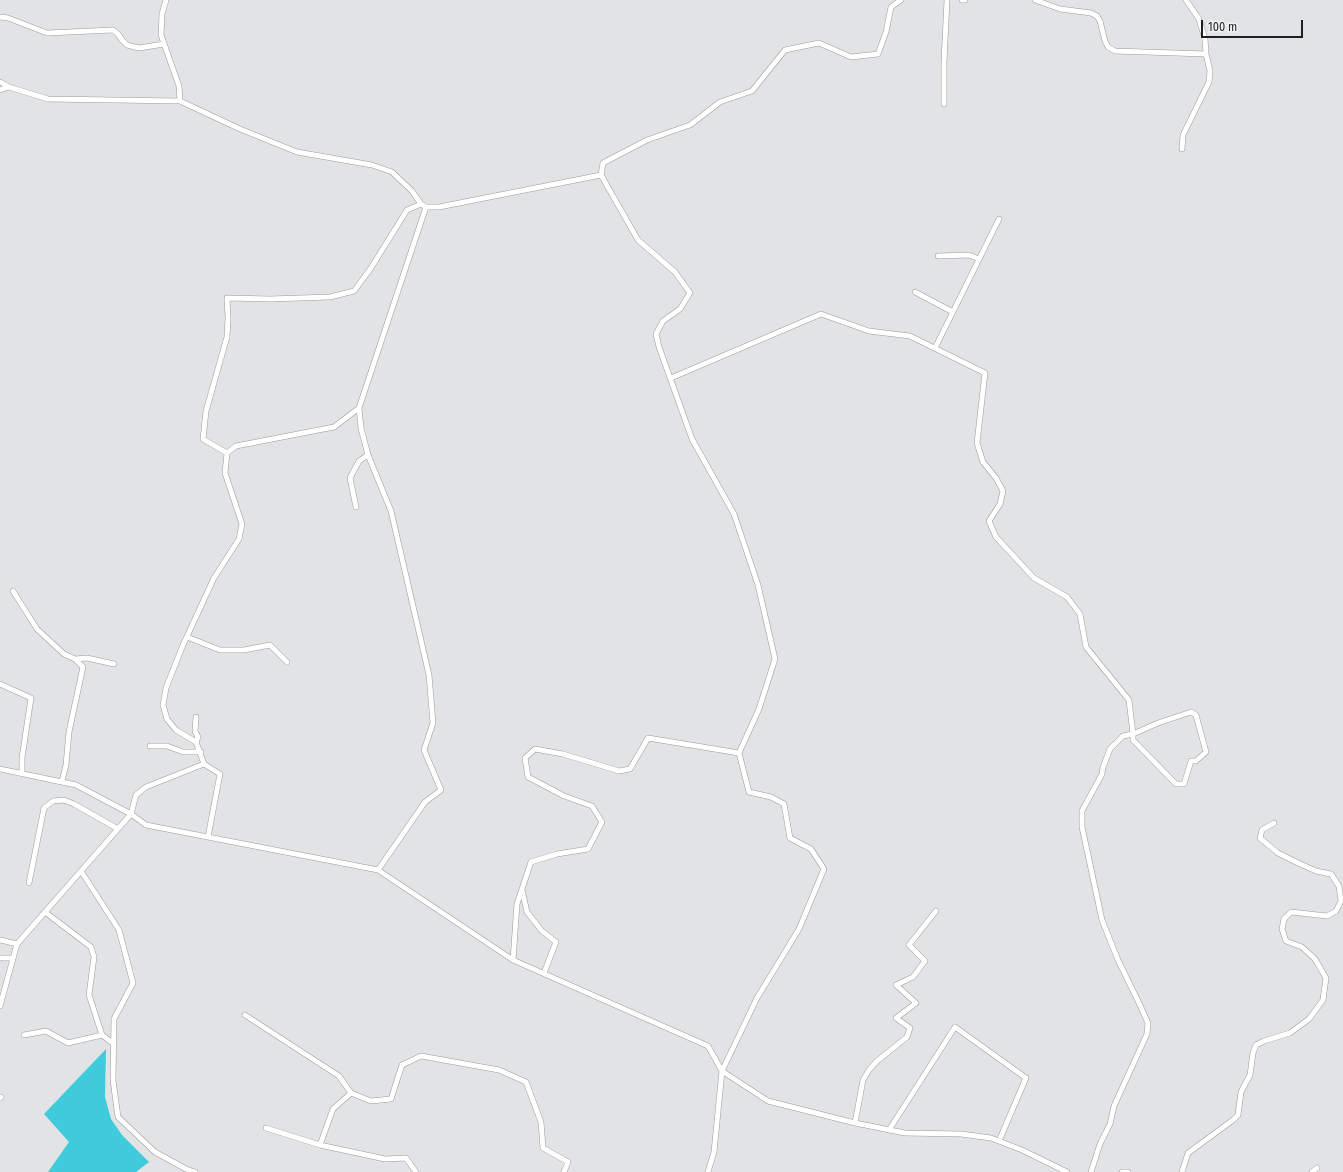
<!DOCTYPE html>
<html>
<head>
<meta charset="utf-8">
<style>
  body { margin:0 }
  #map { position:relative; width:1343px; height:1172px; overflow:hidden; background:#e2e3e5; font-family:"Fira Sans Condensed",sans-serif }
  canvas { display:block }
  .scale { position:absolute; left:1201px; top:20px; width:102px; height:18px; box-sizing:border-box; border:2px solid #1f2020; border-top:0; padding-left:5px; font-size:12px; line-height:14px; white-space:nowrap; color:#1f2020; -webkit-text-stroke:3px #eff1f2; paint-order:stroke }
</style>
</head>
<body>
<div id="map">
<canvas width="1343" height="1172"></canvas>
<div class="scale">100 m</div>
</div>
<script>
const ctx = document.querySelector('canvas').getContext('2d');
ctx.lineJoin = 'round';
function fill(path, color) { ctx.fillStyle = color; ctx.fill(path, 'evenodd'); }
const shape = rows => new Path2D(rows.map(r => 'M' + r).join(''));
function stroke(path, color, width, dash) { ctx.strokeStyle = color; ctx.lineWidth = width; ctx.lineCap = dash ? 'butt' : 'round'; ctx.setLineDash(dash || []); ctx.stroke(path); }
fill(shape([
  [106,1049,105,1097,111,1119,122,1135,149,1162,136,1172,48,1172,69,1142,44,1114]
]), '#40cbdd');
const minor = shape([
  [166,0,162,14,161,35,179,86,180,101],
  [962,0,965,0],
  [1035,0,1060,9,1091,13,1097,16,1100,21,1105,41,1108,47,1115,51,1206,54,1205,39,1199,19,1186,0],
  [0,17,8,18,47,33,113,30,118,34,122,40,127,45,139,48,164,44],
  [0,82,9,87,48,99,180,101,240,129,297,152,372,165,392,172,412,191,421,204,426,207,439,207,601,175],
  [0,90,9,87],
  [944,104,944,62,947,0],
  [1182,149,1183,135,1209,82,1210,71,1206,54],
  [938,256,969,255,979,259],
  [915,292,953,312],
  [935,348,999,219],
  [671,378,821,314,869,331,910,336,985,373,977,443,983,462,996,478,1003,491,1000,504,989,521,996,537,1034,578,1067,597,1080,614,1086,647,1129,700,1133,734,1123,736,1110,749,1103,767,1102,774,1082,811,1082,827,1102,920,1118,960,1139,1003,1148,1023,1147,1034,1114,1106,1110,1124,1100,1144,1091,1172],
  [227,453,203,439,206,411,227,337,228,318,227,298,270,299,330,297,354,291,371,268,407,210,421,204],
  [356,507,350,478,359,461,368,455],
  [13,591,37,629,64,654,75,659,83,667,69,732,66,765,62,781],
  [187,637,220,650,244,650,270,645,287,662],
  [75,659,87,658,114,664],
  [0,684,31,698,22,758,22,773],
  [1191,712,1196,715,1206,752,1196,761,1191,761,1184,784,1176,784,1133,740,1133,734,1158,723,1191,712],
  [196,742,198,737,195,731,196,717],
  [150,746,167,746,183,752,201,752],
  [204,764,220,774,208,837],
  [0,769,76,785,131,814,146,825,378,870,513,960,708,1046,722,1071,768,1101,855,1123,905,1133,961,1134,991,1138,1022,1150,1067,1172],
  [378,870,425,802,441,790,424,750,433,723,429,675,391,511,368,455,361,428,359,408,426,207],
  [81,871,119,930,133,983,114,1019,113,1080,118,1117,155,1152,186,1169,195,1172],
  [29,883,44,808,53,801,64,800,74,804,118,829],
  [522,890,527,912,542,931,556,942,544,973],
  [45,912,91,947,94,957,89,995,102,1035,114,1044],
  [0,940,17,944,131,814,136,795,146,787,204,764,196,742,176,730,167,719,163,705,166,688,183,645,214,578,239,539,242,524,225,473,227,453,236,446,334,427,359,408],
  [0,958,13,958],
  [513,960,517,904,531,862,557,854,588,849,602,822,592,806,564,796,528,777,525,758,535,749,563,754,619,771,630,769,648,738,739,753],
  [0,1006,17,944],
  [245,1015,339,1076,351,1093,371,1101,391,1099,402,1065,421,1056,499,1070,526,1082,541,1122,543,1148,568,1162,564,1172],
  [24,1035,46,1031,68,1043,102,1035],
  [0,1098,1,1097],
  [855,1123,863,1080,869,1070,877,1061,907,1037,910,1028,896,1018,916,1003,896,985,913,977,925,961,909,945,936,911],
  [266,1128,320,1145,333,1109,351,1093],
  [889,1130,955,1027,1026,1078,999,1141],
  [320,1145,385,1159,406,1158,416,1172],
  [708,1172,714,1152,722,1071,757,998,799,929,824,869,811,849,790,838,784,804,771,797,749,792,739,753,759,709,775,659,758,585,734,514,692,439,659,347,656,334,663,321,680,309,690,293,675,272,638,240,601,175,603,163,647,140,690,125,720,102,752,91,785,50,819,43,851,57,878,54,886,32,891,7,901,0],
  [1122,1172,1128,1172],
  [1182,1172,1188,1153,1233,1120,1238,1115,1241,1092,1250,1075,1253,1053,1256,1045,1264,1041,1290,1033,1309,1019,1323,1000,1326,978,1315,959,1302,947,1286,941,1282,929,1284,919,1291,912,1327,916,1336,911,1341,901,1339,886,1331,874,1316,871,1298,863,1278,853,1260,838,1262,830,1274,823],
  [1312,1172,1317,1168]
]);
stroke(minor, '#9a9b9d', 6);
stroke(minor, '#fff', 5);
</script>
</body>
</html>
